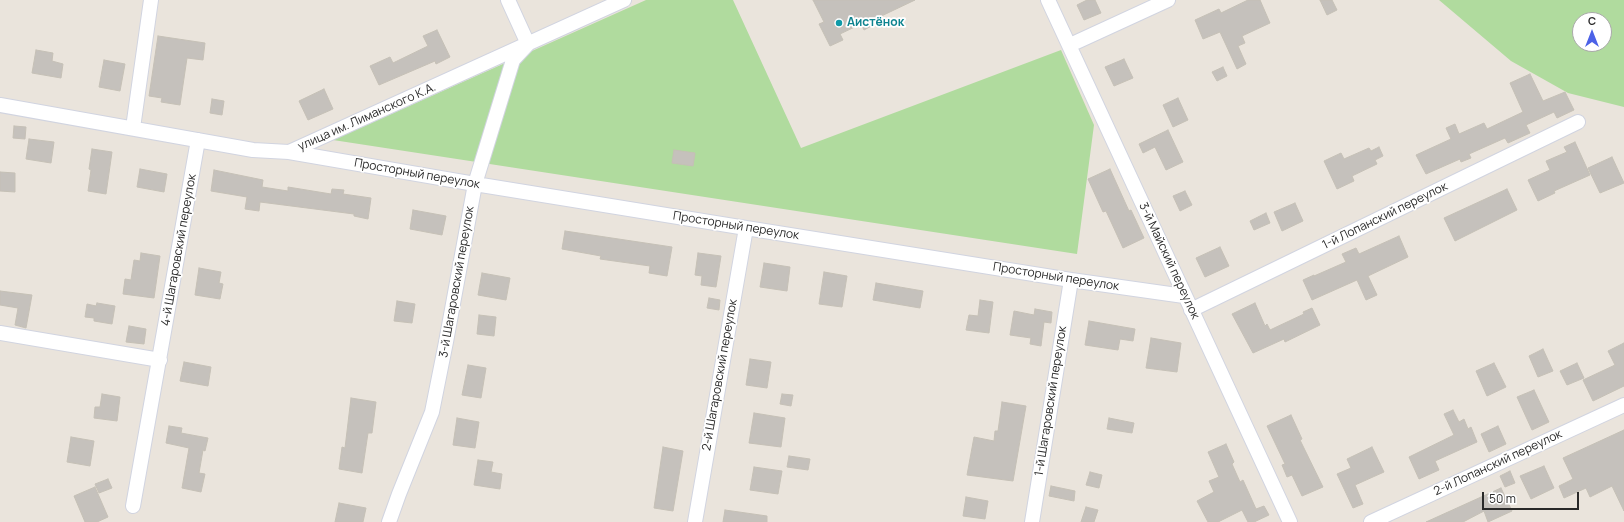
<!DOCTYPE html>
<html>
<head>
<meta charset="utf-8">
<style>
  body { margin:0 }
  #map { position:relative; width:1624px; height:522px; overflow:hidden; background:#eae4dc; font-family:Manrope,sans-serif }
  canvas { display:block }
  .north { position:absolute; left:1572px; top:12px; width:40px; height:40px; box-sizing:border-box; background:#fff; border:1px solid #a9a9a9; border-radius:50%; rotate:0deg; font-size:11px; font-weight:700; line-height:16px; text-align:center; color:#292929 }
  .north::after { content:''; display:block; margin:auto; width:14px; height:18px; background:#4c62e7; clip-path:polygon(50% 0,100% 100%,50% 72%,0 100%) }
  .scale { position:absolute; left:1482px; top:492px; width:97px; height:18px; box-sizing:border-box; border:2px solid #292929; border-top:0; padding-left:5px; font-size:12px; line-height:14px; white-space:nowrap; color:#292929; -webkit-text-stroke:3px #fff; paint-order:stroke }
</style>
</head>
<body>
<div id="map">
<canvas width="1624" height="522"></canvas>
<div class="north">С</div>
<div class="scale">50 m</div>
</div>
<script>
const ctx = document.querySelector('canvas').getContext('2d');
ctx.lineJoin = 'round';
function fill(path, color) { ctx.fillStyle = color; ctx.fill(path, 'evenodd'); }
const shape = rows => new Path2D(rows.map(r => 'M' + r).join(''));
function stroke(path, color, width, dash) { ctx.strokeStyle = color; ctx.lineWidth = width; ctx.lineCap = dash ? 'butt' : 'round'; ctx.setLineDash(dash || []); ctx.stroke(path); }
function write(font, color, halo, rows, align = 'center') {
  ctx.font = font + ' Manrope,sans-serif'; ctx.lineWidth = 3.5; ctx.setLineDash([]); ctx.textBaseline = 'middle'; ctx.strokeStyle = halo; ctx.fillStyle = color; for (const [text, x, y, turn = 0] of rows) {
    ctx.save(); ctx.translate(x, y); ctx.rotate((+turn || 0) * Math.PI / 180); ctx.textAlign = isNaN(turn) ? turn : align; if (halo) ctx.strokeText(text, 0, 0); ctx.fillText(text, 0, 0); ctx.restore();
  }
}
fill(shape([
  [646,0,733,0,801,148,1061,50,1094,125,1077,254,333,140],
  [1439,0,1624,0,1624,107,1568,93,1511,61],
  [1580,20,1604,20,1604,44,1580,44]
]), '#b0db9e');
const building = shape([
  [813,0,915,0,873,20,875,24,864,30,861,24,840,34,843,40,830,46,819,24,824,22,813,0],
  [1087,0,1095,0,1101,13,1084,20,1077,5,1087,0],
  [1248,0,1260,0,1270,23,1242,36,1245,43,1238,46,1246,64,1237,69,1220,32,1203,39,1195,20,1219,9,1221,13,1248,0],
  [1320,0,1332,0,1337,10,1327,15,1320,0],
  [437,30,450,57,436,64,435,61,379,85,370,66,390,57,393,63,428,46,423,36,437,30],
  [158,36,205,43,203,60,187,58,180,105,161,102,162,98,149,96,158,36],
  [36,50,53,53,52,61,63,64,61,78,32,73,36,50],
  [1124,59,1133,78,1114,86,1105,67,1124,59],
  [104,60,125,64,120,91,99,87,104,60],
  [1223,67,1227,76,1217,81,1212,72,1223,67],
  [1530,74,1543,101,1565,92,1574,110,1557,118,1554,112,1526,125,1530,133,1508,143,1505,138,1469,154,1471,158,1461,162,1460,159,1426,174,1416,155,1451,139,1446,128,1455,124,1459,134,1484,123,1487,129,1523,112,1510,83,1530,74],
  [324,89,333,109,308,120,299,101,324,89],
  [1178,98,1188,120,1173,127,1163,105,1178,98],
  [212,99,224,101,222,115,210,113,212,99],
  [14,126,26,127,25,139,13,138,14,126],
  [1168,130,1183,162,1166,170,1155,147,1143,153,1139,144,1168,130],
  [29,139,54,142,51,163,26,159,29,139],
  [1575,142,1590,175,1554,191,1555,193,1538,201,1528,180,1550,170,1546,161,1567,152,1564,147,1575,142],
  [1379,147,1383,156,1375,160,1377,164,1352,176,1354,181,1337,189,1324,161,1341,153,1344,159,1369,148,1371,151,1379,147],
  [92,149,112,152,106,194,88,191,91,170,89,169,92,149],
  [674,150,695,153,693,166,672,163,674,150],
  [1612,157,1624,183,1600,193,1588,168,1612,157],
  [140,169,167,174,164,192,137,187,140,169],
  [1110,169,1129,211,1131,210,1144,238,1123,248,1106,211,1103,212,1088,179,1110,169],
  [214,170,263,180,262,187,288,191,288,187,331,194,332,189,344,190,343,194,371,198,368,219,354,216,354,214,260,202,259,211,245,209,247,197,211,191,214,170],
  [0,172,15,173,15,192,0,191,0,172],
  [1507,189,1517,210,1455,241,1444,218,1507,189],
  [1185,191,1192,205,1180,211,1173,196,1185,191],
  [1295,203,1303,221,1282,231,1274,212,1295,203],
  [413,210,446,216,442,235,410,229,413,210],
  [1266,213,1270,223,1254,230,1250,221,1266,213],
  [565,231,672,247,667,276,649,273,650,266,600,259,601,256,562,249,565,231],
  [1399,236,1408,257,1368,276,1377,295,1366,300,1357,280,1312,300,1303,280,1314,275,1314,276,1346,262,1342,254,1356,248,1359,254,1399,236],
  [1220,247,1229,266,1205,277,1196,258,1220,247],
  [141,253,160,256,154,298,123,294,125,279,131,280,134,260,140,261,141,253],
  [698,253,721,256,716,287,701,285,702,276,695,275,698,253],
  [764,263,790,267,787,291,760,287,764,263],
  [199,268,221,272,219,283,223,284,220,299,195,295,199,268],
  [824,272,847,276,842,307,819,304,824,272],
  [482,273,510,278,506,300,478,295,482,273],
  [876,283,923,291,920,308,873,300,876,283],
  [0,291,32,295,26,328,15,325,18,308,0,305,0,291],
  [709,298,720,300,719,310,707,308,709,298],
  [980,300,993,302,989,333,966,330,969,315,978,316,980,300],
  [397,301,415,304,412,323,394,321,397,301],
  [97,303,115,306,112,324,94,321,94,318,85,317,87,304,96,306,97,303],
  [1255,303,1265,326,1267,324,1270,330,1304,314,1303,312,1312,308,1320,325,1285,342,1284,339,1253,353,1232,314,1255,303],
  [1035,309,1052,312,1051,323,1044,322,1041,346,1030,344,1031,338,1010,335,1014,311,1034,315,1035,309],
  [479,315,496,317,494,336,477,334,479,315],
  [1089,321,1135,329,1133,341,1120,339,1118,350,1085,345,1089,321],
  [129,326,146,329,144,344,126,342,129,326],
  [1151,338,1181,343,1177,372,1146,368,1151,338],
  [1624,343,1624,386,1593,401,1583,380,1615,365,1608,351,1624,343],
  [1543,349,1553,371,1538,377,1529,356,1543,349],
  [750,359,771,362,767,388,746,385,750,359],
  [184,362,211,367,208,386,180,381,184,362],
  [1494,363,1506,387,1487,396,1476,371,1494,363],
  [1577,363,1584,378,1567,385,1560,371,1577,363],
  [468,365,486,368,481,398,462,395,468,365],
  [1534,390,1549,422,1532,430,1517,397,1534,390],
  [102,394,120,397,117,421,94,418,95,407,100,407,102,394],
  [782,394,793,395,791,406,780,404,782,394],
  [351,398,376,402,372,433,368,433,362,473,339,469,342,447,345,448,351,398],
  [1002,402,1026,406,1013,481,967,475,974,437,994,441,995,431,998,431,1002,402],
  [1453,410,1459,422,1464,419,1468,429,1471,427,1477,442,1435,461,1439,470,1419,479,1409,457,1454,435,1444,414,1453,410],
  [754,413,785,418,781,447,749,443,754,413],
  [1291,415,1302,439,1300,440,1323,487,1302,496,1292,475,1287,477,1282,465,1285,464,1267,426,1291,415],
  [457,418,479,422,475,448,453,445,457,418],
  [1109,418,1134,423,1132,433,1107,429,1109,418],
  [169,426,182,428,181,433,208,438,205,451,203,450,199,473,205,474,201,492,182,488,189,448,166,443,169,426],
  [1498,426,1506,444,1489,452,1481,434,1498,426],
  [1624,430,1624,511,1612,486,1590,497,1586,488,1564,498,1559,486,1573,479,1563,458,1624,430],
  [71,437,94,441,90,466,67,462,71,437],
  [1226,444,1234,462,1232,464,1240,482,1243,480,1256,509,1264,506,1269,515,1254,522,1248,522,1242,510,1218,522,1208,522,1197,501,1214,492,1209,481,1219,477,1208,452,1226,444],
  [663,447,683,451,673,511,654,508,663,447],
  [1372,447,1384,472,1355,485,1363,504,1353,508,1337,474,1351,468,1347,459,1372,447],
  [789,456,810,459,808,470,787,467,789,456],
  [478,460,493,462,491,472,502,474,500,489,474,485,478,460],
  [1544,466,1554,488,1531,499,1520,476,1544,466],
  [754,467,782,471,778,494,750,490,754,467],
  [1510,471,1515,483,1505,487,1500,476,1510,471],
  [1090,472,1102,475,1099,488,1086,485,1090,472],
  [108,479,112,488,99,493,95,484,108,479],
  [1051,486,1075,491,1074,501,1049,496,1051,486],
  [95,487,108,517,97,522,85,522,74,496,95,487],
  [1501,488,1512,511,1488,522,1484,511,1463,522,1426,522,1501,488],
  [966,497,988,501,985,519,963,516,966,497],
  [339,503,366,508,363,522,335,522,339,503],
  [1086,507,1098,510,1094,522,1081,522,1086,507],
  [725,510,767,516,767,522,723,522,725,510]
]);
fill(building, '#c5c1bc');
stroke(building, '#c5c0b6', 1);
const minor = shape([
  [1048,0,1290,522],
  [1070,45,1168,0],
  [0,105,253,150,289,152,624,0],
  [133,128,151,0],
  [289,152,475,184,746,228,1071,280,1184,296],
  [1191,310,1578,122],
  [0,333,160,360],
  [133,506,198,140],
  [389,522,399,494,432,412,446,342,475,184,513,60,528,44,508,0],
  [695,522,746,228],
  [1032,522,1071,280],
  [1371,522,1624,405]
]);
stroke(minor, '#d1d4e0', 16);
stroke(minor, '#fff', 14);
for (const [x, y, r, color] of [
  [839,23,4,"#0f9aa8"]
]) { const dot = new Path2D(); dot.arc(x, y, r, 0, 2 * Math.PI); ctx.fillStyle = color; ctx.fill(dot); stroke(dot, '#fff', 1.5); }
write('bold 12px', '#0d838f', '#fff', [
  ["Аистёнок",847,23]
], 'left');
write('12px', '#292929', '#fff', [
  ["улица им. Лиманского К.А.",367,117,-24],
  ["Просторный переулок",417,174,10],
  ["1-й Лопанский переулок",1385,216,-26],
  ["Просторный переулок",736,226,9],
  ["4-й Шагаровский переулок",179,250,-80],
  ["3-й Майский переулок",1169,261,65],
  ["Просторный переулок",1056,277,9],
  ["3-й Шагаровский переулок",457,282,-80],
  ["2-й Шагаровский переулок",720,375,-80],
  ["1-й Шагаровский переулок",1051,401,-81],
  ["2-й Лопанский переулок",1498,463,-25]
]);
</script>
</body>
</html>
